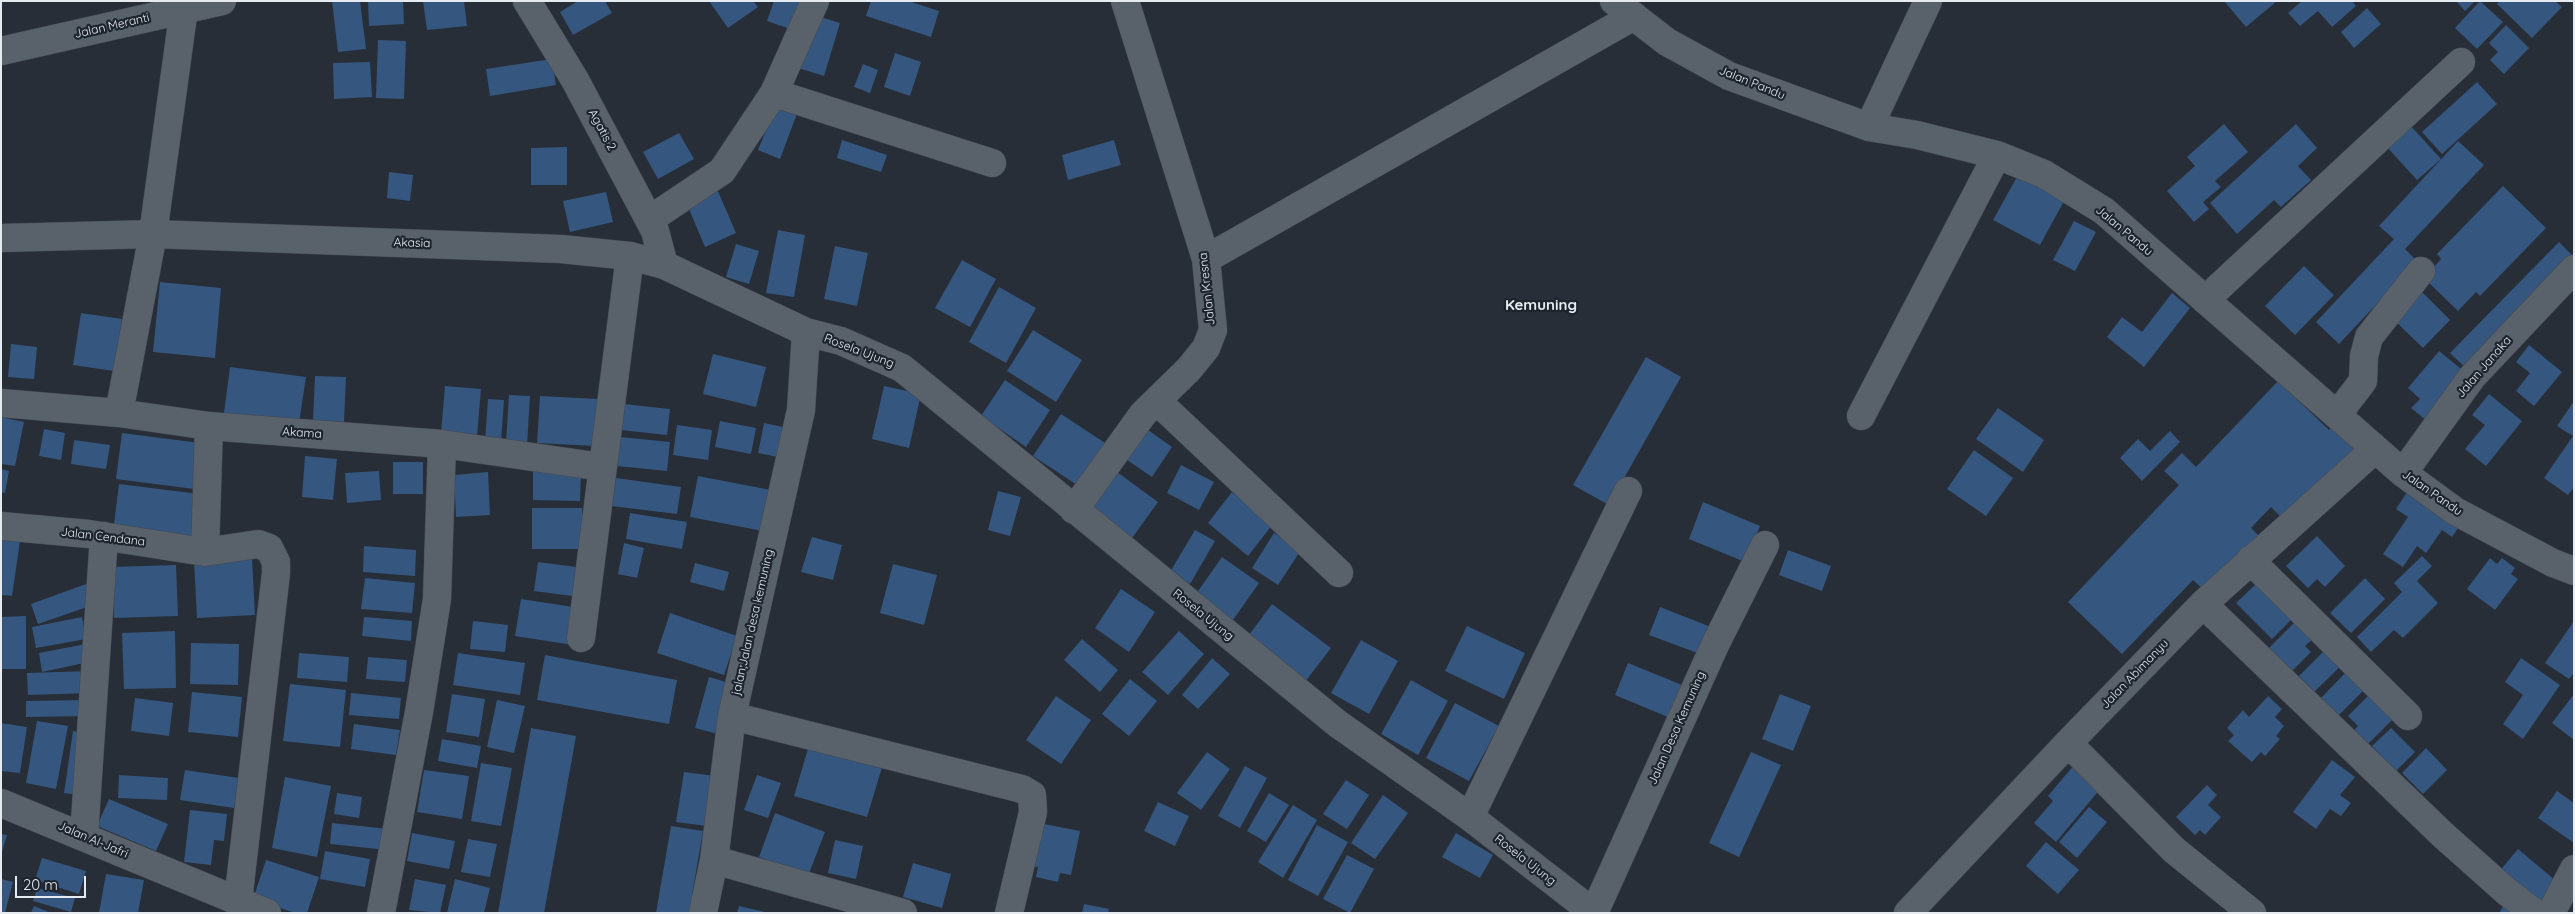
<!DOCTYPE html>
<html>
<head>
<meta charset="utf-8">
<style>
  body { margin:0 }
  #map { position:relative; width:2575px; height:914px; overflow:hidden; background:#272e37; font-family:Quicksand,sans-serif }
  canvas { display:block }
  .frame { position:absolute; inset:0; border:2px solid #e6ebf1; pointer-events:none }
  .scale { position:absolute; left:15px; top:876px; width:71px; height:22px; box-sizing:border-box; border:2px solid #e6ebf1; border-top:0; padding-left:6px; font-size:15px; line-height:18px; white-space:nowrap; color:#e6ebf1; -webkit-text-stroke:4px #1d242d; paint-order:stroke }
</style>
</head>
<body>
<div id="map">
<canvas width="2575" height="914"></canvas>
<div class="frame"></div>
<div class="scale">20 m</div>
</div>
<script>
const ctx = document.querySelector('canvas').getContext('2d');
ctx.lineJoin = 'round';
function fill(path, color) { ctx.fillStyle = color; ctx.fill(path, 'evenodd'); }
const shape = rows => new Path2D(rows.map(r => 'M' + r).join(''));
function stroke(path, color, width, dash) { ctx.strokeStyle = color; ctx.lineWidth = width; ctx.lineCap = dash ? 'butt' : 'round'; ctx.setLineDash(dash || []); ctx.stroke(path); }
function write(font, color, halo, rows, align = 'center') {
  ctx.font = font + ' Quicksand,sans-serif'; ctx.lineWidth = 4.5; ctx.setLineDash([]); ctx.textBaseline = 'middle'; ctx.strokeStyle = halo; ctx.fillStyle = color; for (const [text, x, y, turn = 0] of rows) {
    ctx.save(); ctx.translate(x, y); ctx.rotate((+turn || 0) * Math.PI / 180); ctx.textAlign = isNaN(turn) ? turn : align; if (halo) ctx.strokeText(text, 0, 0); ctx.fillText(text, 0, 0); ctx.restore();
  }
}
fill(shape([
  [332,1,360,1,366,49,338,52],
  [368,1,403,1,404,24,369,26],
  [423,1,464,1,467,26,427,30],
  [578,1,605,1,612,13,573,35,560,12],
  [709,1,753,1,758,7,728,28],
  [774,1,804,1,799,32,767,21],
  [871,1,908,1,939,11,931,37,866,16],
  [2224,1,2277,1,2246,27],
  [2302,1,2352,1,2356,6,2332,27,2318,11,2300,26,2288,13],
  [2456,1,2475,1,2465,11],
  [2480,1,2503,22,2477,49,2455,28],
  [2499,1,2555,1,2562,7,2532,38,2497,4],
  [2367,8,2381,24,2354,48,2341,32],
  [814,15,840,23,824,76,798,68],
  [2506,25,2529,48,2504,74,2490,60,2498,52,2489,43],
  [378,40,406,41,404,99,376,98],
  [895,53,921,62,910,96,884,87],
  [552,59,556,85,490,96,486,69],
  [370,62,372,97,334,99,333,63],
  [863,64,878,70,870,93,854,87],
  [2477,82,2497,104,2442,154,2422,132],
  [780,95,801,103,780,159,758,150],
  [2224,124,2248,152,2215,181,2221,187,2203,202,2209,209,2194,222,2167,191,2195,166,2187,157],
  [2296,124,2317,148,2298,166,2311,180,2281,207,2274,200,2237,234,2210,203],
  [2409,124,2441,159,2417,180,2386,146],
  [679,133,694,159,658,179,643,152],
  [842,140,887,155,881,172,837,158],
  [1114,140,1121,165,1068,180,1062,155],
  [2458,141,2484,165,2405,249,2417,261,2339,344,2316,322,2394,239,2379,226],
  [567,147,567,185,531,185,531,148],
  [2023,166,2069,192,2040,245,1993,220],
  [389,172,413,175,410,201,387,198],
  [2503,186,2546,228,2480,296,2476,292,2458,311,2424,278,2441,259,2437,254],
  [717,189,736,233,705,247,686,202],
  [606,192,613,222,570,232,563,201],
  [2074,221,2096,232,2075,271,2053,260],
  [778,230,805,235,794,297,766,293],
  [2559,242,2574,257,2470,372,2450,353],
  [736,244,759,251,749,284,726,277],
  [835,246,868,253,857,306,824,299],
  [962,260,996,279,970,327,935,308],
  [2304,266,2334,295,2295,335,2265,306],
  [160,282,221,288,215,358,153,352],
  [999,287,1036,308,1006,363,969,342],
  [2417,287,2450,320,2423,348,2389,315],
  [2172,293,2190,308,2144,367,2107,337,2122,317,2142,332],
  [81,313,122,319,114,371,73,365],
  [1033,330,1082,360,1056,402,1007,371],
  [11,344,37,347,34,379,8,377],
  [2529,345,2562,372,2534,406,2516,391,2530,373,2516,362],
  [2439,351,2466,373,2427,421,2411,408,2420,399,2408,388],
  [713,354,766,367,756,407,703,394],
  [1646,357,1681,377,1609,505,1573,485],
  [230,367,306,377,299,423,224,413],
  [315,376,346,377,344,422,313,420],
  [1005,380,1050,410,1026,447,981,416],
  [2278,381,2329,430,2337,421,2361,444,2286,522,2271,507,2251,528,2259,536,2206,592,2193,580,2122,654,2068,602,2179,485,2164,471,2182,453,2196,467],
  [445,386,481,389,477,436,441,433],
  [884,386,921,394,909,448,872,439],
  [2489,394,2522,421,2486,466,2465,449,2485,425,2472,415],
  [509,395,530,396,527,445,506,443],
  [540,396,598,399,595,446,537,443],
  [488,399,504,400,501,441,485,440],
  [2574,401,2574,487,2568,495,2544,478,2573,436,2557,426],
  [624,404,670,409,667,435,621,430],
  [1998,408,2044,440,2023,472,1976,439],
  [1061,414,1105,443,1077,485,1033,456],
  [1,417,24,422,15,466,1,464],
  [720,421,756,428,751,454,715,447],
  [764,423,788,428,783,458,758,453],
  [677,425,712,430,708,460,673,455],
  [44,429,65,433,61,460,39,456],
  [1148,430,1172,447,1152,477,1127,460],
  [2170,431,2180,442,2142,481,2120,458,2138,439,2150,451],
  [122,433,200,443,194,489,116,479],
  [620,437,670,442,667,471,617,466],
  [74,440,110,445,106,469,71,464],
  [1974,450,2013,478,1986,516,1947,489],
  [305,456,337,459,333,500,302,497],
  [393,462,423,462,423,494,393,494],
  [1181,465,1214,482,1199,510,1167,493],
  [1,469,9,471,5,493,1,492],
  [379,471,381,500,347,503,345,473],
  [533,471,581,473,580,501,533,500],
  [488,472,490,515,456,517,454,475],
  [1117,472,1158,502,1130,541,1089,510],
  [698,476,776,491,768,532,690,517],
  [616,478,681,487,677,514,612,506],
  [2413,483,2460,525,2452,537,2442,530,2426,553,2417,546,2403,567,2383,554,2408,517,2396,509],
  [119,484,199,494,193,542,113,532],
  [998,491,1021,497,1010,536,988,530],
  [1232,492,1273,524,1248,556,1208,523],
  [1703,502,1760,526,1745,562,1689,539],
  [532,508,582,508,582,549,532,549],
  [630,513,687,522,682,549,626,539],
  [1195,530,1215,541,1190,584,1170,572],
  [1274,533,1301,550,1278,585,1252,568],
  [1,534,21,534,12,596,1,595],
  [2317,536,2345,566,2325,587,2317,579,2308,588,2286,566],
  [812,537,842,545,833,580,801,572],
  [624,543,644,548,637,578,618,574],
  [364,546,416,550,415,576,363,572],
  [1788,550,1831,566,1822,591,1779,575],
  [2422,556,2432,566,2417,581,2438,603,2403,638,2394,630,2371,652,2357,637,2402,592,2394,583],
  [1222,557,1259,583,1233,620,1196,594],
  [252,558,255,615,197,618,194,561],
  [2490,558,2497,564,2502,558,2515,568,2511,574,2518,579,2495,610,2467,589],
  [538,562,584,568,580,597,534,591],
  [695,563,729,572,724,591,690,582],
  [893,564,937,575,924,625,880,613],
  [176,565,178,616,114,618,112,567],
  [365,578,415,583,412,613,361,609],
  [2365,578,2385,599,2351,633,2330,613],
  [2258,582,2293,618,2272,639,2236,603],
  [86,584,93,605,38,624,31,604],
  [1121,589,1155,612,1129,652,1095,628],
  [521,599,580,608,573,645,515,636],
  [1272,604,1331,648,1305,682,1246,639],
  [1660,607,1711,627,1700,654,1649,635],
  [670,613,737,636,724,675,657,653],
  [26,616,26,669,1,669,1,617],
  [82,617,86,639,36,648,32,627],
  [364,617,412,621,411,641,362,636],
  [2297,620,2314,638,2305,646,2311,652,2292,671,2269,648],
  [473,621,508,625,505,652,470,649],
  [2574,621,2574,673,2569,679,2545,663],
  [1467,626,1525,653,1504,699,1445,671],
  [175,631,176,688,124,689,122,633],
  [1179,631,1204,654,1168,695,1142,672],
  [1082,639,1118,670,1100,692,1064,660],
  [1361,640,1398,661,1369,714,1331,693],
  [191,643,239,644,238,685,190,684],
  [86,644,89,662,42,672,39,653],
  [2329,646,2345,662,2314,692,2299,676],
  [299,653,349,657,347,682,297,678],
  [458,653,525,663,520,695,453,685],
  [545,655,677,680,669,724,537,700],
  [368,657,407,660,405,682,366,679],
  [1212,658,1230,674,1198,709,1182,695],
  [2521,658,2560,685,2523,739,2503,724,2523,695,2505,682],
  [1628,663,1682,685,1668,717,1615,695],
  [2349,669,2367,687,2338,716,2321,698],
  [90,671,91,693,28,695,27,673],
  [709,677,736,685,722,735,695,728],
  [1130,679,1157,701,1129,736,1102,714],
  [1411,680,1448,701,1418,755,1381,734],
  [290,684,346,690,340,747,283,741],
  [192,692,242,697,238,737,188,732],
  [351,693,401,698,399,719,349,715],
  [452,694,485,699,479,737,446,732],
  [1780,694,1811,706,1793,751,1762,739],
  [2574,694,2574,740,2552,723],
  [1056,696,1091,720,1061,764,1026,740],
  [2268,696,2282,709,2275,717,2284,726,2276,736,2280,739,2265,756,2261,752,2252,762,2228,741,2234,735,2227,728,2243,710,2249,717],
  [2368,696,2378,706,2384,700,2398,714,2366,746,2352,732,2358,726,2348,716],
  [135,698,173,703,169,736,131,731],
  [88,700,88,716,26,717,26,701],
  [497,700,525,706,514,753,487,747],
  [1455,703,1499,726,1469,781,1426,758],
  [37,721,68,726,56,789,26,783],
  [1,723,27,727,20,773,1,771],
  [354,724,400,730,396,755,351,749],
  [531,728,576,736,561,820,544,913,498,913],
  [2391,728,2415,752,2396,771,2372,746],
  [73,731,88,733,79,795,64,793],
  [442,739,481,746,477,768,438,761],
  [810,742,883,764,867,817,794,796],
  [2426,748,2447,770,2423,794,2402,773],
  [1207,752,1230,769,1201,810,1177,793],
  [1751,752,1781,765,1739,857,1709,843],
  [2332,760,2355,777,2340,795,2351,803,2341,816,2330,809,2316,829,2293,812],
  [481,763,512,768,501,826,471,821],
  [2074,765,2101,788,2056,842,2034,823,2053,801,2048,796],
  [1245,766,1267,778,1240,828,1218,816],
  [185,770,239,778,234,808,180,800],
  [424,770,469,776,462,819,417,812],
  [684,772,715,776,707,826,676,822],
  [119,775,168,778,167,800,118,798],
  [757,775,781,783,768,818,744,810],
  [285,777,331,786,317,857,272,848],
  [1346,780,1369,795,1347,829,1323,814],
  [2207,785,2217,795,2208,805,2221,817,2205,835,2200,830,2195,835,2176,817],
  [2557,791,2574,803,2574,843,2538,818],
  [337,793,362,797,359,818,334,814],
  [1269,793,1289,805,1266,842,1247,831],
  [1383,795,1408,813,1375,859,1351,843],
  [109,799,168,824,156,851,97,826],
  [1158,802,1189,816,1175,846,1144,831],
  [1293,805,1317,820,1283,878,1258,862],
  [2089,807,2107,822,2077,858,2059,842],
  [190,810,227,814,224,841,214,840,211,865,184,862],
  [775,813,825,832,808,876,759,857],
  [332,823,389,829,387,850,330,844],
  [1039,823,1080,831,1071,875,1060,873,1058,882,1036,877,1038,867,1030,866],
  [1317,825,1348,842,1318,896,1288,880],
  [671,826,703,831,689,913,656,913],
  [412,833,455,841,449,869,407,861],
  [1456,833,1493,855,1480,878,1442,857],
  [1,834,7,835,2,852,1,852],
  [468,839,497,844,490,877,461,872],
  [835,840,863,846,856,879,828,873],
  [2046,842,2079,870,2058,894,2026,866],
  [2518,849,2562,886,2542,910,2498,873],
  [325,851,370,859,365,887,320,879],
  [1347,855,1374,869,1350,913,1323,899],
  [42,858,86,871,79,894,35,880],
  [266,860,319,877,307,913,295,913,253,899],
  [913,863,951,874,942,908,903,897],
  [106,874,144,880,138,913,99,913],
  [1,879,13,882,5,913,1,913],
  [415,879,446,885,440,913,409,910],
  [455,879,490,888,484,913,447,913],
  [37,888,75,898,71,912,33,901],
  [2508,899,2526,913,2499,913],
  [1084,904,1109,909,1108,913,1082,913],
  [34,906,51,913,31,913],
  [739,906,765,912,765,913,737,913]
]), '#35567f');
const minor = shape([
  [527,1,575,80,655,231,664,265],
  [1614,1,1667,42,1729,76,1869,127,1917,135,1997,155,2044,174,2104,211,2403,473,2455,511,2553,563,2574,571],
  [1,51,222,1],
  [774,93,992,163],
  [1869,127,1928,1],
  [649,220,722,171,774,93,815,1],
  [1,238,153,234,561,249,630,256,664,265,806,332,841,341,902,368,1338,724,1470,817,1594,913,1715,645,1765,545],
  [1206,259,1634,16],
  [2205,300,2461,62],
  [1157,401,1339,573],
  [1,403,119,413,209,426,442,444,602,467],
  [119,413,153,234,185,1],
  [2337,415,2363,381,2364,356,2369,337,2421,271],
  [1861,416,1997,155],
  [2403,473,2472,377,2574,269],
  [1074,510,1143,414,1189,369,1206,348,1213,330,1206,259,1125,1],
  [1,526,89,534,205,552,258,544,269,548,276,562,276,573,238,901],
  [205,552,209,426],
  [2250,560,2408,716],
  [2203,604,2443,835,2507,892,2535,913],
  [581,638,630,256],
  [732,716,1022,789,1032,795,1033,812,1009,913],
  [2068,743,2174,850,2252,913],
  [1,803,267,913],
  [1470,817,1628,491],
  [84,836,104,536],
  [714,860,903,913],
  [381,913,419,712,437,599,442,444],
  [703,913,714,860,732,716,801,410,806,332],
  [1908,913,2068,743,2203,604,2374,450],
  [2551,913,2574,869]
]);
stroke(minor, '#434951', 29);
stroke(minor, '#59616b', 28);
write('12px', '#e6ebf1', '#1d242d', [
  ["Jalan Meranti",112,26,-13],
  ["Jalan Pandu",1752,83,22],
  ["Agatis 2",602,130,62],
  ["Jalan Pandu",2124,231,40],
  ["Akasia",412,243,2],
  ["Jalan Kresna",1207,289,-96],
  ["Rosela Ujung",859,351,21],
  ["Jalan Janaka",2484,367,-49],
  ["Akama",302,433,4],
  ["Jalan Pandu",2432,493,35],
  ["Jalan Cendana",103,537,7],
  ["Rosela Ujung",1203,615,39],
  ["jalan;Jalan desa kemuning",753,622,-77],
  ["Jalan Abimanyu",2135,674,-46],
  ["Jalan Desa Kemuning",1677,728,-66],
  ["Jalan Al-Jafri",93,840,23],
  ["Rosela Ujung",1525,860,38]
]);
write('bold 15px', '#e6ebf1', '#1d242d', [
  ["Kemuning",1541,305]
]);
</script>
</body>
</html>
